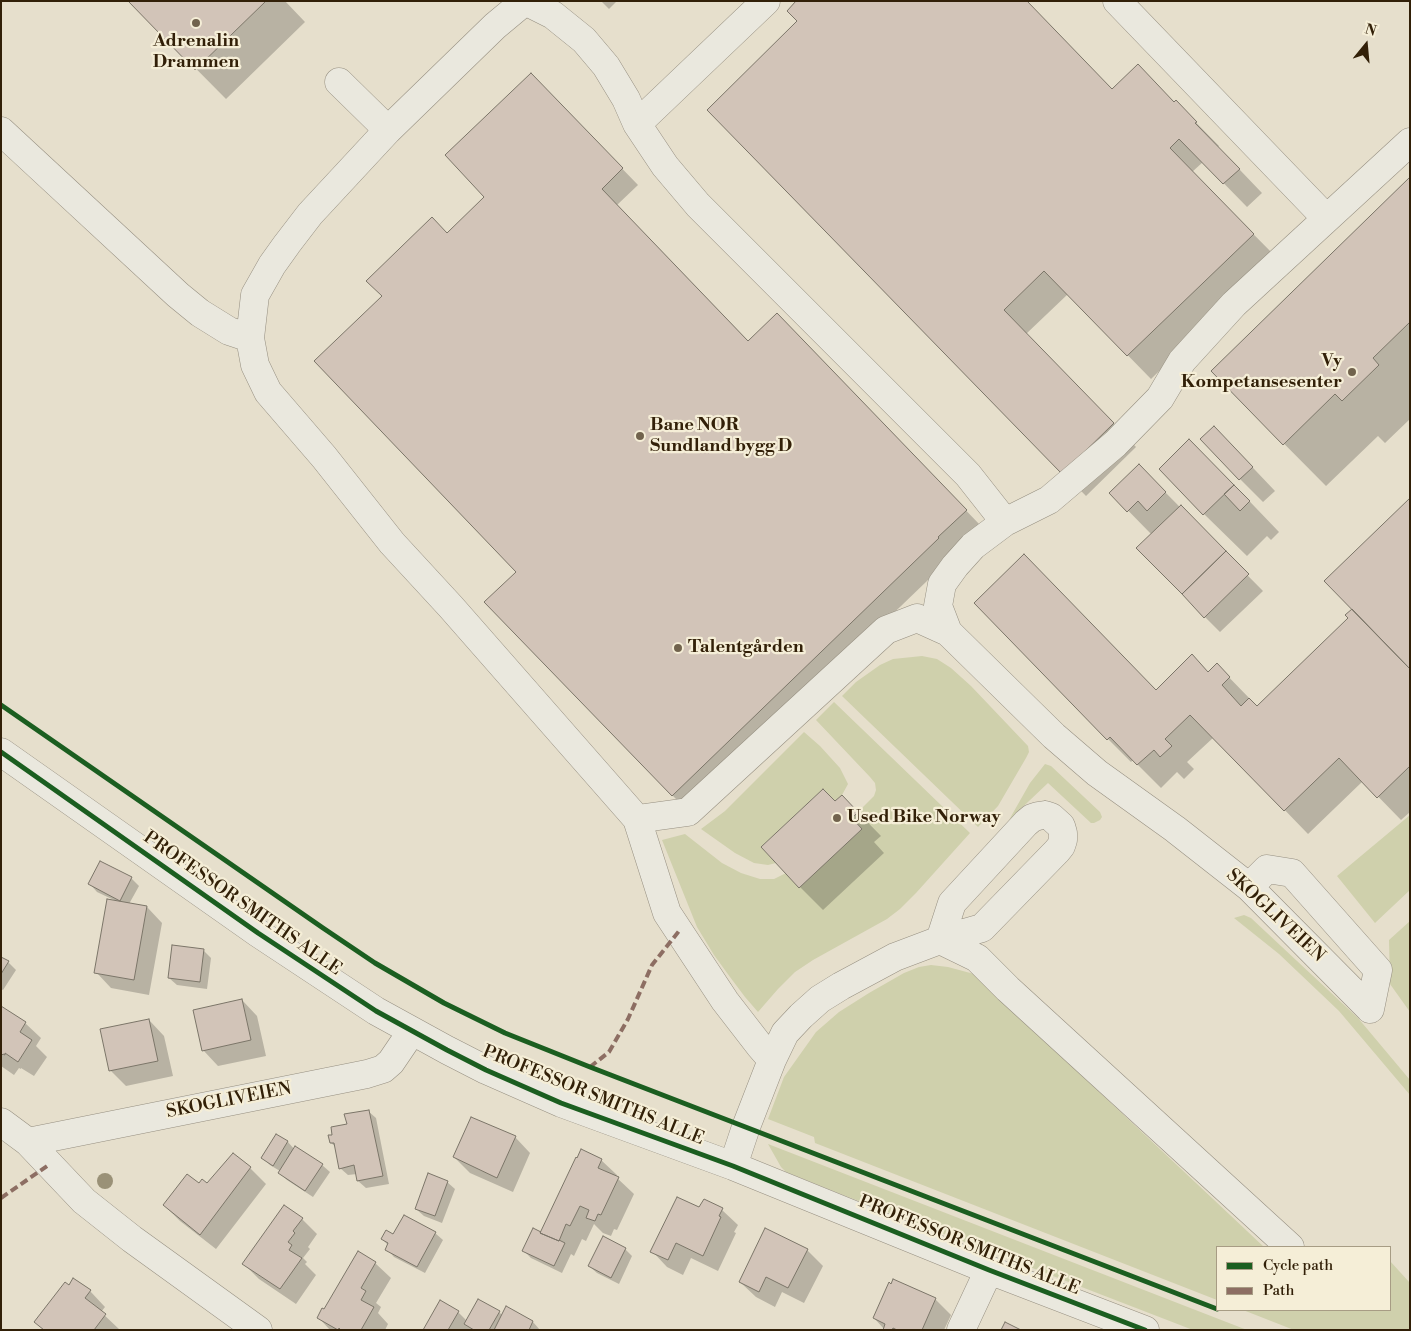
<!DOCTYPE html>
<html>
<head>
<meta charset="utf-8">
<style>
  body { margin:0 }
  #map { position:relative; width:1411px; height:1331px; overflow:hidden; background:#e6dfcc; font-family:"Libre Bodoni",serif }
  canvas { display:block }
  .frame { position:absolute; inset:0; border:2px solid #322008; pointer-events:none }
  .legend { position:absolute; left:1216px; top:1246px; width:175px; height:65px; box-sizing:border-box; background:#f5eed7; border:1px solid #a79c84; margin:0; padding:6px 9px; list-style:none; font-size:15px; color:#322008 }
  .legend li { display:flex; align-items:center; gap:10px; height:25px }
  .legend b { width:25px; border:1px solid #a79c84 }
  .north { position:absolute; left:1341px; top:20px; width:50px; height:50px; -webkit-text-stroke:4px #f5eed7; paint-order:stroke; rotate:17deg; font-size:14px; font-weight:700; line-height:20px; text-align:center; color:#322008 }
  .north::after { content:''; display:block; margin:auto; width:18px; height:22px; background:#322008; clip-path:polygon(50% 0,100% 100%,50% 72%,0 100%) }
</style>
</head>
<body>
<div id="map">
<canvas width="1411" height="1331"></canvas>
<div class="frame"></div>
<ul class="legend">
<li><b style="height:6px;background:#1b5e20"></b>Cycle path</li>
<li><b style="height:6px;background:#8d6e63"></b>Path</li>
</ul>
<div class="north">N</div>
</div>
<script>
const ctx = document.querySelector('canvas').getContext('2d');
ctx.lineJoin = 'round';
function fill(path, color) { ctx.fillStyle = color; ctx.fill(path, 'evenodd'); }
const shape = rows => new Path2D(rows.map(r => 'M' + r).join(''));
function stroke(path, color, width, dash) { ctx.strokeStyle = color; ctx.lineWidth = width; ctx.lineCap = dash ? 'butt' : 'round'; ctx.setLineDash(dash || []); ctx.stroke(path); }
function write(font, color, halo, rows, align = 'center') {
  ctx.font = font + ' "Libre Bodoni",serif'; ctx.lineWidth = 4.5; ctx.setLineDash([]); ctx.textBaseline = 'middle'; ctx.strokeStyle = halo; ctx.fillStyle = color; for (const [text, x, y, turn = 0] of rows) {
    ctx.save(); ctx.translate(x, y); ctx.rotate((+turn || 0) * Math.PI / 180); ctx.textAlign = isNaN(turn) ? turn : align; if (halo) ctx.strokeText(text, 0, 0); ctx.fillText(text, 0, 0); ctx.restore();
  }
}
fill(shape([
  [922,656,937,659,951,668,971,686,1028,746,1029,752,1026,758,998,806,978,827,842,696,856,682,880,665,893,659],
  [834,702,970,833,916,893,900,909,887,919,813,960,795,972,778,989,758,1012,745,997,730,977,714,955,697,927,662,840,685,834,722,863,741,873,760,879,774,879,786,873,799,887,862,829,852,818,874,796,876,790,875,783,870,777,816,720],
  [804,732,820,746,840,768,848,784,842,795,835,801,823,789,761,847,776,863,768,865,754,863,735,853,701,829,725,811],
  [1045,764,1051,766,1100,812,1102,817,1100,820,1094,823,1091,823,1048,783,1009,820,1030,783],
  [1410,815,1410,890,1375,923,1337,876],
  [1244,915,1251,918,1358,1018,1410,1080,1410,1095,1339,1011,1279,954,1234,918],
  [1410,921,1410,1012,1390,984,1389,940],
  [931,965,948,967,974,974,1264,1247,1217,1247,1217,1300,815,1143,814,1137,768,1119,784,1077,816,1032,839,1012,869,993,904,973,919,967],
  [768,1144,1247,1330,1193,1330,838,1193,786,1172,781,1167],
  [1390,1261,1410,1283,1410,1330,1294,1330,1243,1310,1390,1310]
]), '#cfd0ac');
fill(shape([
  [129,1,285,1,305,22,226,99],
  [601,1,617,1,609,9],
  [546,90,638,185,617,205,749,342,792,330,981,526,954,555,688,811,672,795,518,572,447,234,486,197],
  [1112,90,1175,103,1176,102,1219,146,1218,147,1262,193,1247,207,1203,162,1192,172,1276,257,1151,379,1068,294,1026,334,1136,447,1086,496,708,110],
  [1410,178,1410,419,1385,443,1378,436,1326,486,1212,371],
  [1237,451,1275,491,1263,502,1240,479],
  [1232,483,1279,532,1271,540,1267,536,1247,556,1204,514],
  [1162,489,1263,591,1220,632,1205,617,1152,535,1111,493],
  [1410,500,1410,812,1401,820,1363,781,1308,834,1214,737,1187,762,1194,769,1184,779,1177,772,1161,788,1133,760,1131,762,1108,739,1156,691,1209,673,1217,665,1252,701,1251,702,1257,708,1349,618],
  [842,796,881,836,874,842,884,853,823,910,800,887,835,803],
  [131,878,139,886,129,904,147,907,162,923,149,995,111,988,96,972,114,900,97,892,90,884],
  [203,950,211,958,207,989,177,985,169,978],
  [1,958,8,962,16,970,3,990,1,989],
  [242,1000,257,1016,266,1056,218,1066,203,1050],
  [1,1007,25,1023,41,1038,36,1046,47,1057,34,1076,21,1068,21,1069,19,1068,14,1075,1,1066],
  [149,1020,164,1036,173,1076,126,1086,110,1070],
  [368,1111,376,1118,389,1184,366,1188,358,1181,357,1174,348,1175,340,1168,336,1147,331,1143,348,1125],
  [276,1136,288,1142,294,1149,322,1165,330,1172,313,1197,287,1180,279,1172,280,1171,270,1165,263,1158],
  [515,1137,530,1153,513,1192,470,1173,454,1157],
  [233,1154,250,1168,266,1184,216,1249,180,1221,164,1205,199,1185,207,1185],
  [601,1160,617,1175,616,1177,634,1194,617,1230,614,1229,611,1236,603,1233,594,1224,586,1241,582,1239,574,1256,571,1254,562,1273,531,1258,524,1251,540,1233],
  [447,1182,455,1189,442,1223,424,1216,416,1209],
  [700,1209,722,1210,738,1225,734,1232,736,1233,718,1271,691,1258,683,1275,667,1267,652,1251],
  [302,1219,317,1234,308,1247,310,1249,303,1258,307,1262,305,1264,316,1275,296,1304,259,1279,244,1264],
  [435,1233,443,1240,425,1273,394,1257,387,1249,389,1246,382,1239,394,1236],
  [625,1249,632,1256,619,1284,597,1273,589,1266],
  [807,1250,823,1266,804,1303,782,1292,775,1307,756,1297,740,1282],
  [375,1263,391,1278,376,1303,381,1307,378,1313,388,1324,385,1330,330,1330,318,1317],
  [69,1287,90,1291,105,1307,101,1312,120,1330,44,1330,36,1322],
  [935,1299,951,1315,944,1330,884,1330,884,1329,874,1318],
  [507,1308,533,1322,540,1330,424,1330,458,1312,467,1321,499,1312,503,1316]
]), '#0003');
const building = shape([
  [128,1,266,1,195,70,128,1],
  [796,1,1027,1,1112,89,1138,64,1174,102,1176,100,1197,122,1195,123,1240,169,1223,184,1179,139,1170,148,1254,234,1127,356,1044,271,1004,310,1114,423,1062,474,707,110,796,22,797,21,787,11,796,1],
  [531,73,623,168,602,189,748,341,777,313,967,510,938,537,939,538,672,796,484,602,516,572,314,361,382,296,366,281,432,217,447,233,484,197,445,155,531,73],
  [1410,177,1410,322,1373,358,1379,365,1342,401,1335,394,1283,445,1211,371,1410,177],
  [1214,426,1253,467,1239,480,1200,439,1214,426],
  [1189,439,1234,485,1203,515,1159,469,1189,439],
  [1139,464,1166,492,1147,511,1138,501,1127,512,1109,493,1139,464],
  [1234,485,1250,501,1240,511,1224,494,1234,485],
  [1410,498,1410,669,1324,581,1410,498],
  [1181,505,1226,551,1182,594,1136,548,1181,505],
  [1226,551,1249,574,1204,618,1182,594,1226,551],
  [1024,554,1156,690,1192,654,1208,672,1217,663,1230,677,1222,685,1241,706,1249,698,1257,706,1348,618,1345,615,1352,609,1410,669,1410,766,1377,798,1339,758,1284,811,1190,715,1165,739,1172,746,1160,757,1154,750,1137,765,1110,737,1107,740,974,603,1024,554],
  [823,789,835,801,842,795,858,812,852,818,862,829,799,888,761,847,823,789],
  [100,861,132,877,120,901,88,884,100,861],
  [107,899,147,906,134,980,94,973,107,899],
  [172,945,204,949,200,982,168,978,172,945],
  [1,957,9,961,1,974,1,957],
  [242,999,251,1040,202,1051,193,1010,242,999],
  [1,1006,26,1022,20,1032,32,1040,18,1062,5,1053,5,1055,3,1054,1,1056,1,1006],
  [149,1019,158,1061,109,1071,100,1029,149,1019],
  [369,1110,383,1176,357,1181,354,1165,339,1169,334,1143,330,1143,328,1135,332,1135,331,1127,347,1124,344,1114,369,1110],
  [471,1117,516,1136,497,1178,453,1157,471,1117],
  [276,1134,288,1141,273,1166,261,1158,276,1134],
  [295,1146,323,1164,305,1191,278,1173,295,1146],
  [581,1149,602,1159,598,1168,619,1177,601,1215,598,1214,595,1221,586,1218,589,1210,580,1206,570,1226,566,1224,559,1241,540,1233,576,1157,577,1158,581,1149],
  [233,1153,251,1167,200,1235,163,1205,187,1174,199,1183,202,1179,207,1183,233,1153],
  [428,1173,448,1181,435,1216,415,1209,428,1173],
  [677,1197,699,1207,704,1199,723,1208,719,1216,721,1217,703,1256,676,1243,668,1260,650,1252,677,1197],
  [284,1205,303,1218,293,1231,295,1233,288,1242,292,1245,289,1250,302,1258,280,1289,242,1264,284,1205],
  [404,1215,436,1232,417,1267,385,1250,388,1243,381,1239,386,1230,393,1234,404,1215],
  [533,1228,541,1232,540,1233,559,1241,559,1240,565,1243,554,1266,522,1251,533,1228],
  [765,1228,808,1249,788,1288,766,1277,759,1292,739,1282,765,1228],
  [603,1236,626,1248,611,1278,588,1266,603,1236],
  [358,1251,376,1262,361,1288,366,1291,361,1300,374,1307,361,1330,341,1330,339,1328,338,1330,317,1318,322,1308,324,1309,358,1251],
  [73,1278,91,1290,85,1298,106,1314,94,1330,44,1330,34,1322,65,1282,69,1285,73,1278],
  [893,1279,936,1298,922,1330,897,1330,893,1328,892,1330,883,1330,885,1324,873,1318,889,1282,891,1284,893,1279],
  [478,1299,500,1311,489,1330,474,1330,464,1324,478,1299],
  [440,1300,459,1311,448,1330,423,1330,440,1300],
  [506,1306,533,1321,529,1330,494,1330,506,1306],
  [1005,1322,1021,1330,1001,1330,1005,1322]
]);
fill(building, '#d2c4b8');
stroke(building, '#7b7568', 1);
const minor = shape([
  [525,1,495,26,388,130,310,214,287,244,272,265,255,295,250,338,255,365,268,392,324,457,392,543,451,607,637,819,688,812,886,630,917,618,948,632],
  [525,1,553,15,584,40,606,66,626,99,637,124,665,166,698,205,968,475,1005,522,973,546,955,566,942,584,938,606,948,632,1054,736,1097,773,1175,829,1249,887,1370,1009],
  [1117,1,1326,218],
  [339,82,388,130],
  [637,124,766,1],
  [1,131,178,295,200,313,229,331,250,338],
  [1005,522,1049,500,1115,444,1160,398,1182,361,1234,304,1410,142],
  [1,752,258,933,376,1011,447,1050,486,1070,561,1103,733,1166,989,1270,1145,1330],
  [1045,815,1051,817,1061,826,1063,833,1063,840,1061,846,1057,851,982,928,940,940,952,903,1026,823,1032,818,1038,816,1045,815],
  [637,819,667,913,725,1001,759,1045,772,1060],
  [1249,887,1267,869,1292,873,1378,970,1370,1009],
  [1,1122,28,1142,84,1201,132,1239,258,1330],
  [28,1142,367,1074,383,1069,391,1062,412,1031],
  [733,1166,746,1127,772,1060,785,1033,801,1016,820,999,841,986,895,957,940,940,977,958,1008,989,1290,1247],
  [961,1330,989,1270]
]);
stroke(minor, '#968f81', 29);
stroke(minor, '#eae8de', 28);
stroke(shape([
  [590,1067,609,1052,628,1019,652,965,679,931],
  [1,1198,50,1164]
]), '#8d6e63', 4, [8, 4]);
stroke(shape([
  [1,705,323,928,375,963,444,1003,505,1033,590,1067,1217,1309],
  [1,752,258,933,376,1011,447,1050,486,1070,561,1103,733,1166,989,1270,1145,1330]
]), '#1b5e20', 5);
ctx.fillStyle = '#9a9177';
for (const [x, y] of [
  [105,1181]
]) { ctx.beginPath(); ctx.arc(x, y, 8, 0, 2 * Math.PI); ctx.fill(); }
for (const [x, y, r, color] of [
  [196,23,5,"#71634d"],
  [1352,372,5,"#71634d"],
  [640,436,5,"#71634d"],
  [678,648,5,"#71634d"],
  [837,818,5,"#71634d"]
]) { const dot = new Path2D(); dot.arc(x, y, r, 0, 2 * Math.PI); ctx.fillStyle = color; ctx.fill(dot); stroke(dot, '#f5eed7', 2); }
write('bold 18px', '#322008', '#f5eed7', [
  ["Adrenalin",196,42,"center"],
  ["Drammen",196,63,"center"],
  ["Vy",1342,362,"right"],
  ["Kompetansesenter",1342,383,"right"],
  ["Bane NOR",650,426],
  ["Sundland bygg D",650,447],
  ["Talentgården",688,648],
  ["Used Bike Norway",847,818]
], 'left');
write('18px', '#322008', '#f5eed7', [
  ["PROFESSOR SMITHS ALLE",242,904,35],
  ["SKOGLIVEIEN",1275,916,43],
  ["PROFESSOR SMITHS ALLE",593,1096,22],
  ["SKOGLIVEIEN",229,1101,-11],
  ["PROFESSOR SMITHS ALLE",969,1246,22]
]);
</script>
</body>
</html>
